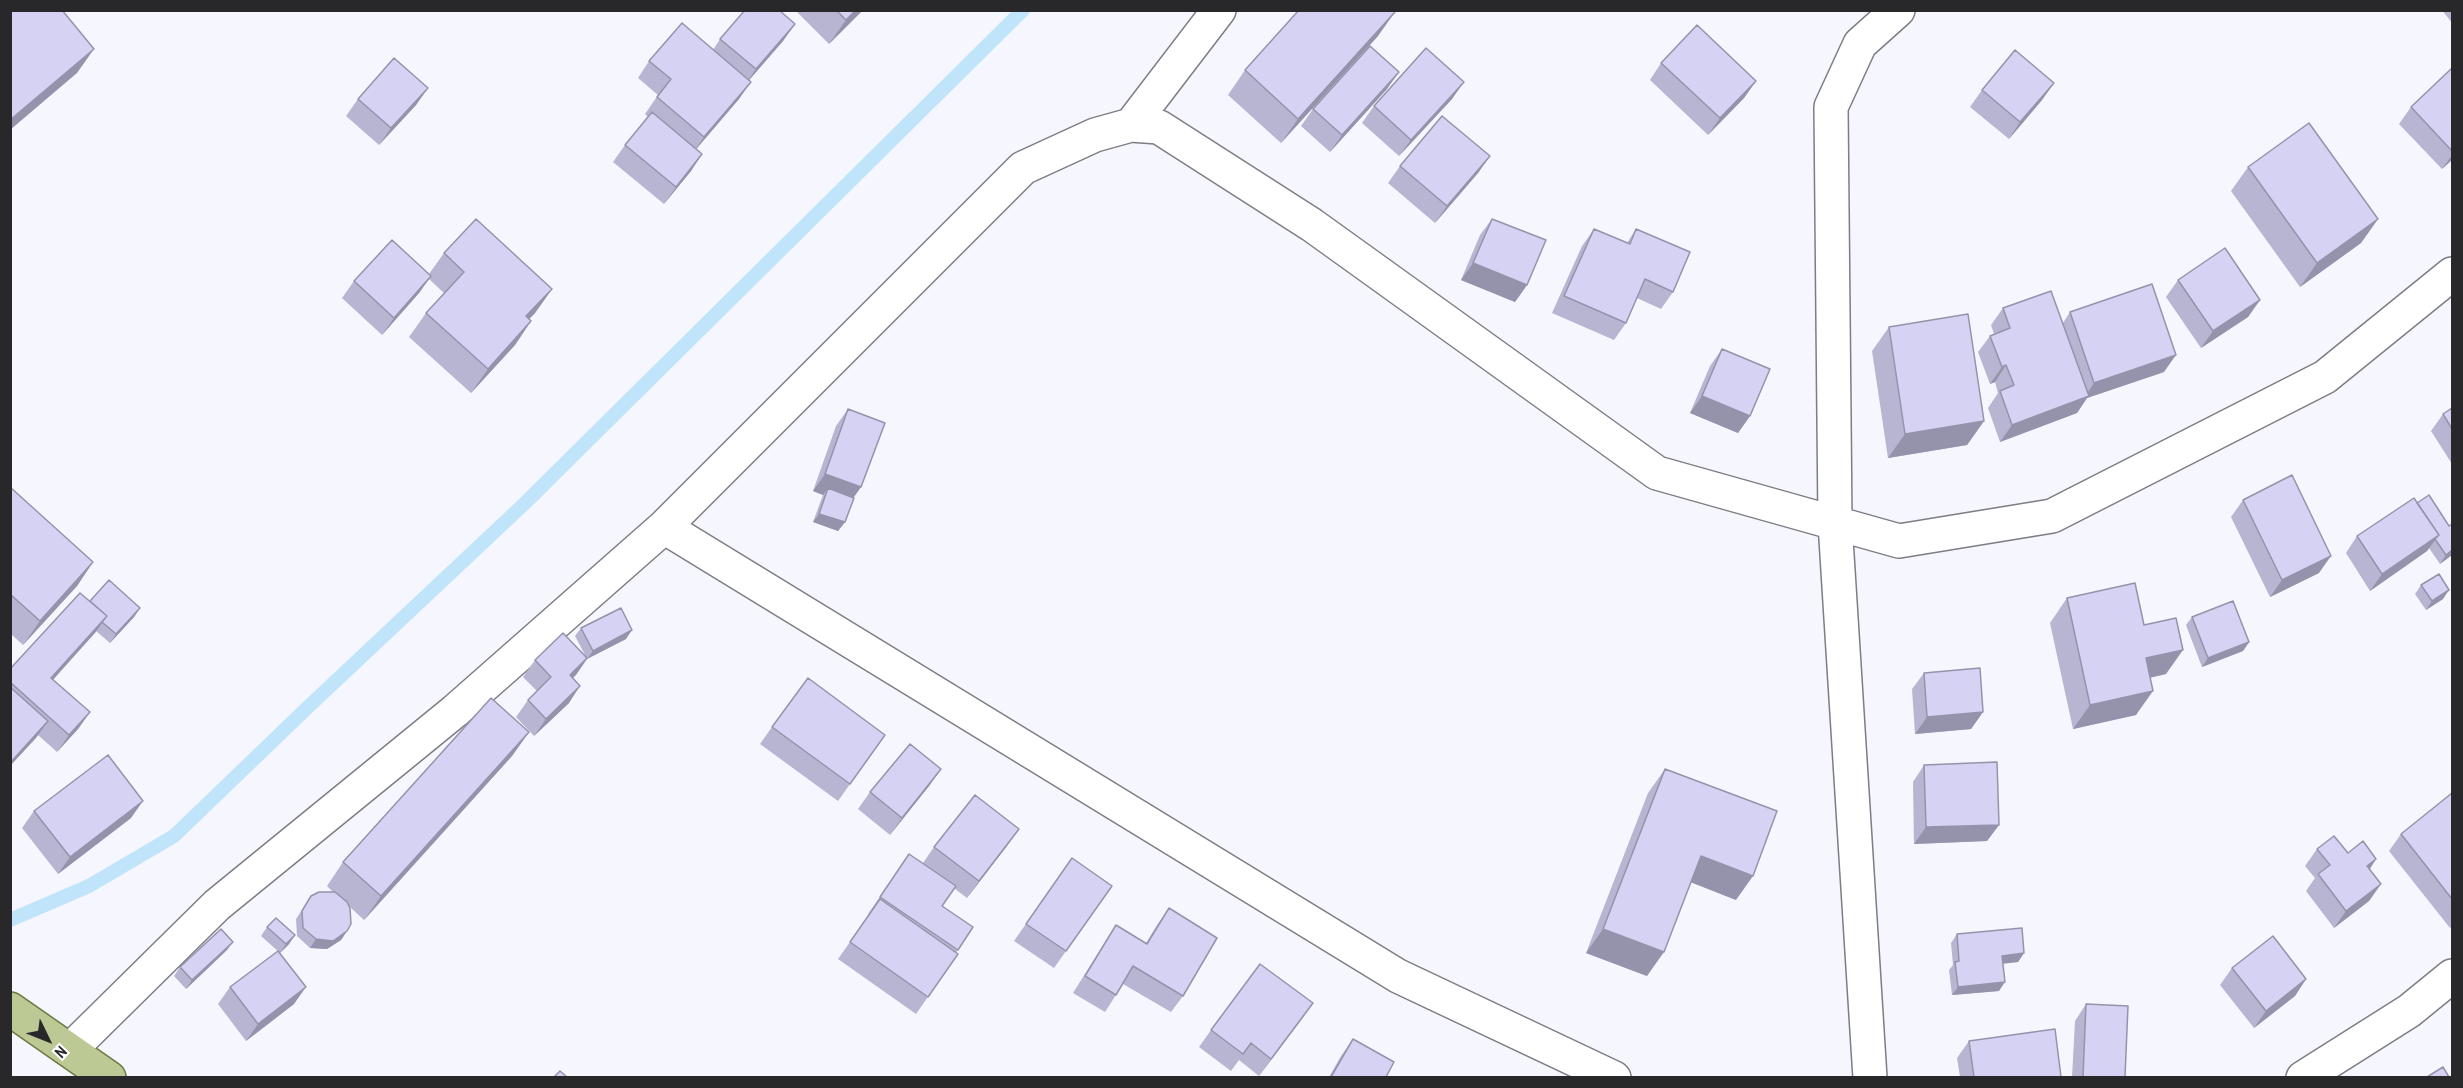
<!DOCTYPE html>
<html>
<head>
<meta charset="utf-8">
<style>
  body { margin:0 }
  #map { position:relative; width:2463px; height:1088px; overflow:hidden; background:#f6f6fe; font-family:"Archivo Narrow",sans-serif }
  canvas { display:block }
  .frame { position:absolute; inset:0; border:12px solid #28282b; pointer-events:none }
  .north { position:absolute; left:18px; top:1010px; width:60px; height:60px; -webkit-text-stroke:4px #fff; paint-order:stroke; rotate:133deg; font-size:16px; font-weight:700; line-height:24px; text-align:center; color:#28282b }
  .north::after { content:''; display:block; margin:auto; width:21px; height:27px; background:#28282b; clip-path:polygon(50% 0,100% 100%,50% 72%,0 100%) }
</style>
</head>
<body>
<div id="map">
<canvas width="2463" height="1088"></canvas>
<div class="frame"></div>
<div class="north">N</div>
</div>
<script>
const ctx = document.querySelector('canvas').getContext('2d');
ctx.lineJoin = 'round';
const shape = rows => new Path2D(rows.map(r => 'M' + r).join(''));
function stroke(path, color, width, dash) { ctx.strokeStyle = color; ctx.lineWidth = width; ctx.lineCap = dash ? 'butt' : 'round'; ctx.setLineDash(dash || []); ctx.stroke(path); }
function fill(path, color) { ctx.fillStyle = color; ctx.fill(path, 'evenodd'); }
stroke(shape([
  [10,920,89,886,174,836,307,708,524,504,1023,10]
]), '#c0e4f9', 14);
const minor = shape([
  [1131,125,1219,10],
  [664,527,1398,976,1614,1078],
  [70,1050,217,905,455,711,664,527,1023,168,1095,135,1131,125,1159,127,1312,225,1657,473,1899,541,2052,516,2325,377,2452,274],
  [1870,1078,1835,523,1831,107,1860,44,1898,10],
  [2303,1078,2409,1011,2452,976]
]);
const major = shape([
  [10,1009,109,1078]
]);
stroke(minor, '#7e7d85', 36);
stroke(major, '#6b7942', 36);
stroke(minor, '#fff', 33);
stroke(major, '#bcc995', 33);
fill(shape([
  [795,10,863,10,829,44],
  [2442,10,2452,10,2452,23],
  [795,24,783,41,749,80,739,99,696,149,702,154,691,171,664,204,613,162,625,145,648,117,645,114,658,95,638,78,649,61,713,50,720,39],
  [1378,36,1281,143,1228,95,1245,70],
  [1661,63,1756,81,1744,98,1708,135,1650,80],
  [2452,68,2452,160,2442,169,2399,124,2411,107],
  [2054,83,2042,100,2009,139,1970,107,1982,90],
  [428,88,416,105,379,145,346,116,358,99],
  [1387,89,1330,152,1301,126,1313,109],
  [1452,99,1399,156,1362,123,1374,106],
  [1490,156,1478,173,1435,223,1388,183,1400,166],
  [2248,167,2378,219,2361,243,2300,287,2231,191],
  [1492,219,1527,285,1515,302,1461,280,1480,235],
  [1594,229,1627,243,1636,229,1673,292,1661,309,1637,298,1626,323,1614,340,1552,313,1582,246],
  [444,253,552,289,535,313,529,319,531,321,515,345,471,393,409,337,426,313,444,293,429,279,419,293,382,335,342,298,354,281,429,274],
  [2178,280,2260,300,2248,317,2201,348,2166,297],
  [2003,308,2063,323,2070,312,2164,372,2087,398,2077,413,2000,442,1988,408,1998,393,1995,382,1990,384,1978,352,1990,336,1994,334,1991,325],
  [1889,327,1984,421,1967,445,1888,458,1872,351],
  [1722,349,1750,416,1738,433,1690,413,1710,366],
  [2452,408,2452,464,2431,431,2443,414],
  [848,409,861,487,853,498,845,522,838,531,813,522,823,495,813,491,836,426],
  [10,487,93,562,77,586,23,645,10,633],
  [2414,498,2452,555,2440,564,2429,548,2427,551,2370,591,2346,553,2357,536],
  [2243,500,2319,573,2270,597,2231,517],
  [2421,585,2443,599,2426,610,2415,594],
  [2067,598,2144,625,2166,674,2150,678,2136,715,2073,729,2050,623],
  [90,601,140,608,134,617,110,643,96,631,53,680,90,712,78,729,57,752,38,735,10,766,10,669],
  [2192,617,2249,642,2243,651,2202,667,2186,625],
  [581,628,626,639,587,659,573,678,569,703,534,736,516,717,528,700,537,691,523,677,535,660,585,655,575,636],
  [1924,673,1983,712,1971,729,1915,734,1912,689],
  [772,727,885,735,838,801,760,744],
  [529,732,512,756,364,920,350,907,347,931,341,940,327,949,310,948,297,936,296,919,311,896,333,892,327,886,343,862],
  [1924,765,1999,825,1987,841,1914,844,1913,782],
  [941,769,929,786,890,835,858,809,870,792],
  [1665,769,1736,900,1691,882,1647,976,1586,953,1648,793],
  [2452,793,2452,926,2450,928,2389,851,2401,834],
  [34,811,131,818,58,874,22,828],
  [1019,829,967,898,954,888,942,906,973,927,956,953,958,954,916,1014,838,959,869,915,868,914,909,854,923,863,934,847],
  [2317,849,2348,853,2376,859,2370,869,2381,884,2369,901,2334,928,2306,891,2315,878,2305,866],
  [1072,858,1112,886,1054,968,1014,941],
  [1169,908,1183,996,1171,1012,1123,984,1105,1012,1073,993,1105,942,1116,925,1146,943,1157,925],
  [267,927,295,935,289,944,280,953,261,936],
  [1957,934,2024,953,2018,962,2003,964,1999,991,1952,995,1949,970,1953,965,1951,943],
  [227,950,186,989,174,976,180,967],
  [2232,968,2306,979,2295,996,2254,1028,2220,985],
  [230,987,294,1004,246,1041,218,1004],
  [1313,1003,1259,1076,1239,1060,1231,1071,1199,1047,1211,1030],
  [2086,1004,2125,1077,2072,1077,2075,1021],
  [1353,1039,1386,1077,1329,1077,1341,1056],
  [1969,1041,2061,1077,1960,1077,1957,1058]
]), '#b7b5d2');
fill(shape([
  [856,10,863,10,829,44,846,20],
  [1395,12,1378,36,1281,143,1298,119],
  [795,24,783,41,744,86,756,69],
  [94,49,77,73,10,130,10,120],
  [1399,72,1387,89,1330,152,1342,135],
  [1756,81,1744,98,1708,135,1720,118],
  [751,82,739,99,692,154,704,137],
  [1464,82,1452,99,1399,156,1411,140],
  [2054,83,2042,100,2009,139,2020,122],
  [428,88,416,105,379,145,391,128],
  [702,154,691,171,664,204,676,187],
  [2452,155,2452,160,2442,169],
  [1490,156,1478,173,1435,223,1447,206],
  [2378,219,2361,243,2300,287,2317,263],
  [1473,263,1527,285,1515,302,1461,280],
  [431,276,419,293,382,335,394,318],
  [552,289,535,313,509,340,526,316],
  [2260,300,2248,317,2201,348,2213,331],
  [531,321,515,345,471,393,488,369],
  [2176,355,2164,372,2087,398,2077,413,2000,442,2012,425,2084,398,2094,383],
  [2006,365,1995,382,1990,384,2002,367],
  [1702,396,1750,416,1738,433,1690,413],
  [1984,421,1967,445,1888,458,1905,434],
  [825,474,861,487,849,504,828,488,823,495,813,491],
  [819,514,845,522,838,531,813,522],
  [2439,535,2427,551,2370,591,2382,574],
  [2452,550,2452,555,2440,564,2446,555],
  [2331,556,2319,573,2270,597,2282,580],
  [93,562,77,586,23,645,40,621],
  [2449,590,2443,599,2426,610,2432,601],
  [140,608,134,617,110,643,116,634],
  [107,616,95,633,39,695,51,678],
  [632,630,626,639,587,659,576,675,558,692,570,675,587,659,593,651],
  [2249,642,2243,651,2202,667,2208,658],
  [2183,650,2166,674,2129,682,2146,658],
  [580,686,569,703,534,736,546,719],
  [2153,691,2136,715,2073,729,2090,705],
  [90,712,78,729,57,752,69,735],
  [1983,712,1971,729,1915,734,1927,717],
  [48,721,36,738,10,766,10,763],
  [529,732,512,756,364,920,381,896],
  [941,769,929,786,890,835,902,818],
  [143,801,131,818,58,874,70,857],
  [1999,825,1987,841,1914,844,1926,827],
  [1019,829,1007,846,967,898,979,881],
  [1701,856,1753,876,1736,900,1685,880],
  [2376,859,2365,876,2367,866],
  [2381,884,2369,901,2334,928,2346,911],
  [1603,929,1664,952,1647,976,1586,953],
  [347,931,341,940,327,949,310,948,316,939],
  [295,935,289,944,280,953,286,944],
  [233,942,227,950,186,989,192,980],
  [2024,953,2018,962,1996,964,2002,956],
  [2306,979,2295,996,2254,1028,2266,1011],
  [2005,982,1999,991,1952,995,1958,987],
  [306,987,294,1004,246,1041,258,1024],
  [1313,1003,1301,1020,1259,1076,1271,1059]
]), '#9593ab');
const building = shape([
  [10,10,62,10,94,49,10,120,10,10],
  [745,10,779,10,795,24,756,69,720,39,745,10],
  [836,10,856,10,846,20,836,10],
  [1299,10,1394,10,1395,12,1298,119,1245,70,1299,10],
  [682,23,751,82,704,137,657,97,671,79,649,61,682,23],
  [1697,25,1756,81,1720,118,1661,63,1697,25],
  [1370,46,1399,72,1342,135,1313,109,1370,46],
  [1426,48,1464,82,1411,140,1374,106,1426,48],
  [2015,50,2054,83,2020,122,1982,90,2015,50],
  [394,58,428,88,391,128,358,99,394,58],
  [2452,68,2452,151,2411,107,2452,68],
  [652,112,702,154,676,187,625,145,652,112],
  [1442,116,1490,156,1447,206,1400,166,1442,116],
  [2309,123,2378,219,2317,263,2248,167,2309,123],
  [476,219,552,289,526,316,531,321,488,369,426,313,464,272,444,253,476,219],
  [1492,219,1546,240,1527,285,1473,263,1492,219],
  [1594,229,1630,244,1636,229,1690,252,1673,292,1645,279,1626,323,1564,296,1594,229],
  [392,240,431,276,394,318,354,281,392,240],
  [2225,248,2260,300,2213,331,2178,280,2225,248],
  [2152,284,2176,355,2094,383,2070,312,2152,284],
  [2051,291,2089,396,2012,425,2000,391,2014,385,2006,365,2002,367,1990,336,2010,328,2003,308,2051,291],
  [1968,314,1984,421,1905,434,1889,327,1968,314],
  [1722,349,1770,369,1750,416,1702,396,1722,349],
  [2452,408,2452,429,2443,414,2452,408],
  [848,409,885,423,861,487,825,474,848,409],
  [2292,475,2331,556,2282,580,2243,500,2292,475],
  [10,487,93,562,40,621,10,594,10,487],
  [828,488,854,498,845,522,819,514,828,488],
  [2429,495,2449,526,2452,524,2452,550,2446,555,2435,539,2439,535,2417,503,2429,495],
  [2414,498,2439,535,2382,574,2357,536,2414,498],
  [2439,574,2449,590,2432,601,2421,585,2439,574],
  [109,580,140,608,116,634,102,622,107,616,90,601,109,580],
  [2135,583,2144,625,2176,618,2183,650,2146,658,2153,691,2090,705,2067,598,2135,583],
  [80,593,107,616,51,678,90,712,69,735,10,682,10,669,80,593],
  [2233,601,2249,642,2208,658,2192,617,2233,601],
  [621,608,632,630,593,651,581,628,621,608],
  [563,633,587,658,570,675,580,686,546,719,528,700,551,677,535,660,563,633],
  [1980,668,1983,712,1927,717,1924,673,1980,668],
  [808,678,885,735,850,784,772,727,808,678],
  [10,687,48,721,10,763,10,687],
  [491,698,529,732,381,896,343,862,491,698],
  [910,744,941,769,902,818,870,792,910,744],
  [108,755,143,801,70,857,34,811,108,755],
  [1997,762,1999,825,1926,827,1924,765,1997,762],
  [1665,769,1777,811,1753,876,1701,856,1664,952,1603,929,1665,769],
  [2452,793,2452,899,2401,834,2452,793],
  [975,795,1019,829,979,881,934,847,975,795],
  [2334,836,2348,853,2363,841,2376,859,2367,866,2381,884,2346,911,2318,874,2330,865,2317,849,2334,836],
  [909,854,956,886,942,906,973,927,958,950,880,897,909,854],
  [1072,858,1112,886,1066,951,1026,924,1072,858],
  [319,892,335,892,347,902,350,908,351,924,347,931,333,941,316,939,303,928,302,911,311,896,319,892],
  [880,899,958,954,928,997,850,942,880,899],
  [1169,908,1217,938,1183,996,1133,966,1116,995,1085,976,1116,925,1147,944,1169,908],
  [276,918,295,935,286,944,267,927,276,918],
  [2022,928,2024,953,2002,956,2005,982,1958,987,1955,962,1959,961,1957,934,2022,928],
  [221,929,233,942,192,980,180,967,221,929],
  [2273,936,2306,979,2266,1011,2232,968,2273,936],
  [278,951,306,987,258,1024,230,987,278,951],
  [1260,964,1313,1003,1271,1059,1251,1043,1243,1054,1211,1030,1260,964],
  [2086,1004,2128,1006,2125,1077,2083,1077,2086,1004],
  [2055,1029,2061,1077,1974,1077,1969,1041,2055,1029],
  [1353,1039,1394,1062,1386,1077,1331,1077,1353,1039],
  [2443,1067,2449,1077,2427,1077,2443,1067],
  [560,1071,567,1077,554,1077,560,1071]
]);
fill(building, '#d5d2f4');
stroke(building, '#9593ab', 1.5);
</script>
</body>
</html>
